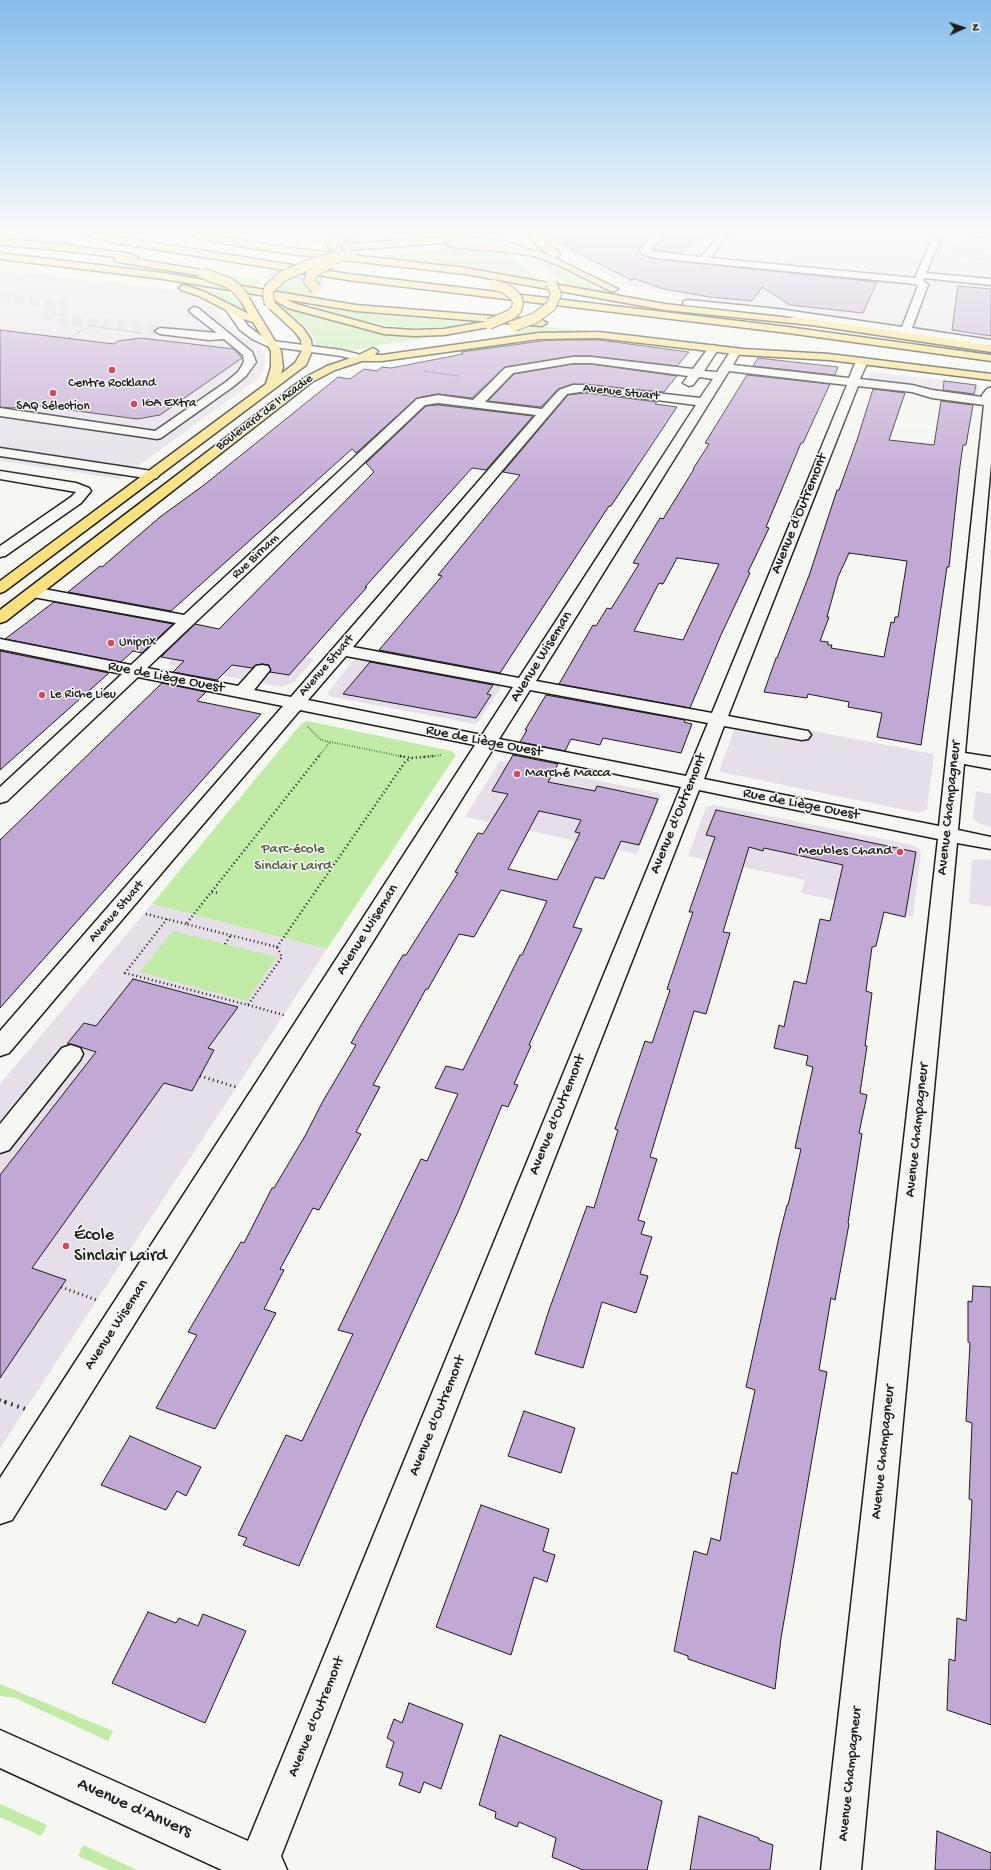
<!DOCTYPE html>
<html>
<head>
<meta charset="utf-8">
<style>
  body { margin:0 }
  #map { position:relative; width:991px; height:1870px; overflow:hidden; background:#f6f6f2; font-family:"Gochi Hand",sans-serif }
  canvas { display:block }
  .north { position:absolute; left:943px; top:8px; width:40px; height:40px; -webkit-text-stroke:3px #f6f6f2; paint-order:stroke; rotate:87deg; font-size:11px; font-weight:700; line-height:16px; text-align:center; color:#1c1c1c }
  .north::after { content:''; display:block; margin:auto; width:14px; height:18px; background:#1c1c1c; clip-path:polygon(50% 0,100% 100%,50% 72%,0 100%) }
</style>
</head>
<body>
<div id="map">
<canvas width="991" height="1870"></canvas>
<div class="north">N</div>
</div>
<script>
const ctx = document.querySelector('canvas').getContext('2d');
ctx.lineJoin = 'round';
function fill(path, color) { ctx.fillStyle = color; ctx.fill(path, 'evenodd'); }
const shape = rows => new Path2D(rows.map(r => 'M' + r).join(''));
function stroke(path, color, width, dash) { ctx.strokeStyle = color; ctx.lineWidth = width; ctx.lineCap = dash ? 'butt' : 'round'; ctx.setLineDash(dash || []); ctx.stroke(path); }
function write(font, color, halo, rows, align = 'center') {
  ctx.font = font + ' "Gochi Hand",sans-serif'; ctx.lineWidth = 3; ctx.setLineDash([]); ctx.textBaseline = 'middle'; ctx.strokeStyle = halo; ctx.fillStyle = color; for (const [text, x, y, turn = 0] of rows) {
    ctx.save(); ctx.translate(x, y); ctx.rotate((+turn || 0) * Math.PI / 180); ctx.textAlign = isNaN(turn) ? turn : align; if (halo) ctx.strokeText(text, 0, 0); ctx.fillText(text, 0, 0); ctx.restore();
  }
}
fill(shape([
  [255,234,461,234,377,242,322,244],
  [543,234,991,234,991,340,854,319,692,299,633,287,614,279,543,236],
  [0,270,149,287,172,290,190,295,222,314,229,325,242,337,255,342,264,351,266,360,264,369,259,378,120,479,0,461],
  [871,372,975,384,979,386,977,397,866,382],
  [193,638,249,646,314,659,294,682,283,687,171,666,169,663,170,660],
  [357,656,503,684,478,722,474,724,329,696,328,692],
  [739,717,934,754,927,809,922,812,915,812,721,772,720,769],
  [500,761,659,793,661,796,637,854,465,817],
  [976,791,991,794,991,827,980,824,973,818],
  [715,805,913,845,920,850,921,853,913,917,801,893,805,880,688,856,706,807],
  [975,859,991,860,991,907,969,903,972,861],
  [152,904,327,949,0,1448,0,1084]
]), '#e6dfe9');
fill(shape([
  [0,234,20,234,97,248,95,250,0,240],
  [456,248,503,251,539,280,451,266,371,258,403,253],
  [537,260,554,265,594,287,623,296,567,286,560,278],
  [307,269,302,280,305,288,316,295,335,301,277,291,285,281],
  [210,272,262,280,254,291,253,299,240,284,228,277],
  [181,284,228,293,247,313,207,293],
  [308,306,369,314,474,323,446,327,407,328,364,321],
  [282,307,371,332,398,335,440,336,380,345,346,352,317,347,313,336,309,330],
  [536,326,560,328,608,333,559,332,488,340],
  [307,721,452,751,456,755,327,949,152,904,301,724],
  [173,931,277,957,247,1001,140,972],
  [0,1684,113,1731,108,1741,15,1698,0,1696],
  [0,1804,47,1825,41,1836,0,1817],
  [83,1845,137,1870,109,1870,78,1856]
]), '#c2eba7');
const building = shape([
  [546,234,653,234,639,250,642,255,656,259,877,282,863,313,790,305,762,287,752,301,710,297,664,289,635,279,631,280,584,256,546,234],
  [665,234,708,234,680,253,653,249,665,234],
  [958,286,991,289,991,336,952,330,958,286],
  [0,330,114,344,118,341,141,338,234,349,242,358,160,415,137,419,33,405,12,408,0,407,0,330],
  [550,340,599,340,689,352,677,366,591,356,573,356,505,367,472,398,438,394,417,398,356,453,352,449,171,611,68,592,100,566,102,567,160,517,204,485,338,377,350,379,364,369,377,371,382,367,391,368,463,354,461,352,550,340],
  [758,358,838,367,835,375,753,366,758,358],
  [573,364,591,364,677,376,664,392,573,384,558,389,541,407,488,401,514,374,573,364],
  [747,375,830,384,803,443,801,443,766,527,769,528,748,572,750,573,721,635,690,708,559,684,593,625,596,626,607,608,611,609,639,564,633,563,660,518,663,519,694,469,693,469,709,444,705,443,747,375],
  [677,558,719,564,683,640,634,631,659,583,663,584,677,558],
  [944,381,976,385,974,394,943,390,944,381],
  [873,389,905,393,889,440,934,445,941,401,973,405,966,445,963,445,960,466,949,567,947,567,921,745,877,737,882,713,848,707,849,702,808,694,807,698,764,692,776,658,777,658,810,573,837,490,839,490,857,440,873,389],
  [849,553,907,561,898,617,895,617,894,623,891,622,884,657,831,648,832,645,828,645,828,642,820,641,829,617,827,617,838,577,849,553],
  [586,393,657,402,655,404,677,407,611,506,609,506,500,673,379,650,442,576,438,575,520,475,503,472,568,395,586,393],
  [438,405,533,416,486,470,472,468,365,587,367,587,289,675,270,672,269,665,262,664,256,665,252,668,232,665,217,680,173,672,184,661,161,657,195,624,219,629,374,472,366,463,426,406,438,405],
  [54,602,173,624,142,653,133,651,121,662,5,639,54,602],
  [0,651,109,673,0,770,0,651],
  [370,662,493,685,487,694,491,695,476,718,343,694,370,662],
  [162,683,206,692,197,701,261,714,0,1008,0,840,162,683],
  [546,695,685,720,684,722,692,724,681,753,603,738,600,745,571,739,565,751,520,742,527,730,525,730,546,695],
  [513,755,558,764,548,782,595,791,597,786,658,799,639,845,621,841,604,879,595,877,573,927,582,929,529,1045,531,1046,514,1084,518,1085,508,1107,502,1105,458,1212,363,1419,299,1566,243,1545,247,1538,238,1535,286,1435,302,1441,353,1334,338,1330,421,1159,427,1161,458,1094,435,1088,446,1066,463,1070,520,955,522,955,547,901,501,890,474,937,459,934,428,989,426,989,373,1085,380,1087,356,1132,361,1134,319,1210,313,1208,280,1269,284,1270,264,1309,276,1313,215,1429,156,1408,197,1335,188,1332,241,1242,244,1243,272,1188,274,1188,305,1136,323,1101,356,1045,351,1043,360,1027,403,955,406,955,458,873,455,872,478,833,483,834,508,794,492,791,513,755],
  [539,811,581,820,575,832,580,833,557,880,508,869,539,811],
  [716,810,916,852,905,917,884,912,876,946,872,947,866,991,872,993,865,1046,867,1046,860,1093,867,1095,859,1133,862,1134,848,1223,849,1224,835,1300,831,1298,819,1370,827,1372,781,1638,775,1689,688,1659,688,1656,674,1651,694,1551,707,1555,711,1538,720,1541,732,1472,737,1474,755,1390,746,1387,779,1237,787,1205,788,1205,801,1149,795,1148,813,1067,806,1065,808,1056,774,1048,779,1025,784,1027,794,981,806,984,820,919,830,921,843,865,764,848,763,851,749,847,723,932,730,933,706,1014,694,1011,650,1157,657,1159,638,1220,645,1222,641,1234,652,1237,640,1274,648,1276,636,1313,602,1302,583,1368,535,1354,549,1310,587,1206,594,1208,618,1130,615,1129,645,1041,652,1043,670,990,667,989,693,912,689,912,715,837,706,835,716,810],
  [133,979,238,1007,208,1048,214,1050,192,1091,164,1083,32,1268,66,1280,0,1378,0,1175,96,1052,71,1044,67,1044,84,1023,96,1026,133,979],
  [973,1286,991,1287,991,1725,947,1710,949,1659,955,1661,957,1618,966,1621,972,1500,969,1499,972,1423,966,1421,970,1343,968,1342,968,1301,972,1302,973,1286],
  [524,1411,575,1428,561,1473,508,1456,524,1411],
  [130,1436,201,1467,186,1496,177,1491,166,1510,101,1485,130,1436],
  [481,1505,549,1529,543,1551,555,1555,547,1582,534,1577,511,1655,436,1627,481,1505],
  [148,1612,176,1623,179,1618,198,1626,203,1614,246,1631,205,1723,112,1683,148,1612],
  [409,1703,463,1724,441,1789,424,1782,420,1793,399,1785,403,1773,386,1767,394,1742,387,1738,394,1719,402,1723,409,1703],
  [500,1735,662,1801,647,1870,583,1870,552,1857,556,1838,519,1822,517,1827,495,1818,496,1812,479,1805,500,1735],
  [699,1816,759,1838,759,1840,773,1845,770,1870,690,1870,699,1816],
  [937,1831,991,1853,991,1870,935,1870,937,1831]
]);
fill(building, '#c2a8d5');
stroke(building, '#1c1c1c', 1);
stroke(shape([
  [0,297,64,305,42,316,160,331]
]), '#d5d5d2', 10, [10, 5]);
stroke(shape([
  [269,275,323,284]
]), '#d5d5d2', 10, [10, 5]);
const minor = shape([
  [344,234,354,234,337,245,335,249,329,249,328,247,330,242,344,234],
  [655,234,664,234,650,250,656,252,701,257,721,234,729,234,710,258,915,278,934,234,942,234,926,273,991,279,991,285,924,278,923,280,928,285,912,328,991,340,991,346,778,315,684,305,683,303,684,301,688,300,778,309,902,327,918,286,915,284,656,258,642,254,640,249,655,234],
  [974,234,991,234,991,238,978,237,974,234],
  [451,236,510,242,532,252,527,255,508,248,448,241,447,239,451,236],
  [194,307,198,308,252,352,256,362,246,376,234,386,161,438,157,439,0,416,0,408,155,431,226,382,238,372,244,362,243,355,224,339,209,340,160,334,155,331,160,328,217,333,190,312,189,310,194,307],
  [231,307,235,308,248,326,260,335,273,341,341,350,365,356,367,358,361,361,341,356,267,346,252,339,240,330,226,310,231,307],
  [714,345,719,348,704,371,717,372,732,349,736,348,741,351,733,365,849,378,856,361,862,358,868,361,860,379,912,385,932,390,982,397,982,395,987,389,991,387,991,463,965,753,991,757,991,769,964,764,958,830,991,837,991,849,957,843,861,1870,821,1870,938,839,699,790,281,1856,287,1870,222,1870,0,1768,0,1730,248,1841,681,787,493,749,12,1520,0,1524,0,1478,475,745,300,710,9,1053,0,1056,0,1031,283,706,138,677,7,801,0,803,0,787,122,674,0,649,0,639,131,665,176,623,33,597,28,595,25,592,28,589,33,587,184,615,417,399,438,395,473,400,505,368,573,357,591,357,693,369,710,346,714,345],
  [573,363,591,363,688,376,683,383,689,386,693,385,699,377,713,379,700,398,586,385,573,385,559,390,542,409,485,402,513,373,573,363],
  [729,371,847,385,712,713,536,681,729,371],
  [858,386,912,392,932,398,984,405,939,826,704,779,724,726,802,740,808,739,811,735,808,731,802,730,728,716,858,386],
  [586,391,696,405,519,678,353,647,567,394,586,391],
  [438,403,536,415,291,697,254,690,270,670,268,666,262,665,256,666,238,686,147,668,425,405,438,403],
  [346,656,513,687,482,735,308,700,346,656],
  [530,690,708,723,686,776,499,739,530,690],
  [0,448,152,471,157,472,159,475,157,478,152,479,0,456,0,448],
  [0,471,76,483,89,488,91,491,81,503,5,556,0,557,0,546,71,497,76,492,0,479,0,471],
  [71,1045,80,1048,83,1054,80,1060,9,1150,0,1153,0,1124,62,1048,71,1045]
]);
const major = shape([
  [189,234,205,234,291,248,465,268,665,304,790,318,794,317,944,338,991,346,991,352,811,325,665,310,465,274,291,254,238,246,193,237,189,234],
  [527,234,535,234,558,251,560,255,555,258,618,289,613,292,610,291,558,265,535,256,507,252,451,247,448,246,447,243,345,250,341,247,345,244,466,236,470,239,469,241,460,242,507,246,537,251,551,256,532,241,527,234],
  [0,253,163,273,356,305,542,320,547,323,542,326,356,311,163,279,0,259,0,253],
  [184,285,205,292,251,315,261,318,281,351,283,367,281,374,295,363,302,351,301,340,295,332,265,304,270,301,274,302,303,328,311,340,312,351,306,365,5,591,0,593,0,581,266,384,271,367,271,351,253,322,243,319,199,296,181,290,179,288,181,286,184,285],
  [599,332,743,349,829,354,991,374,991,380,829,360,743,355,599,338,539,339,382,361,362,361,335,370,312,382,6,621,0,623,0,610,304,378,327,366,357,356,373,348,378,351,375,355,382,355,539,333,599,332]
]);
const highway = shape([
  [85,234,100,234,348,274,788,327,991,355,991,361,788,333,348,280,121,244,86,236,85,234],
  [0,239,58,244,133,254,138,257,135,259,202,270,207,273,202,276,118,262,115,261,115,257,58,250,0,245,0,239],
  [270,291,296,304,384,328,414,330,444,329,489,321,494,324,489,327,444,335,414,336,384,334,288,308,267,296,265,294,270,291],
  [244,295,249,298,262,320,261,322,253,322,252,320,239,298,244,295]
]);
stroke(minor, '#1c1c1c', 3);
stroke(major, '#1c1c1c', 3);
stroke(highway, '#1c1c1c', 3);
stroke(shape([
  [953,246,960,247],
  [951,250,976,253],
  [950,252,991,256],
  [950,255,991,259],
  [613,269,639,269],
  [69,338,90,326,142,333]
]), '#1c1c1c', 1, [0.5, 1.5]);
stroke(shape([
  [424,371,459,376]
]), '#1c1c1c', 1.5, [0.5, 1.5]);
stroke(shape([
  [308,727,321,740,405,757],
  [318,757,330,742],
  [423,757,442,755]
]), '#1c1c1c', 2, [0.5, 2]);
stroke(shape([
  [319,756,186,924,277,947,405,762,411,758],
  [400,756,411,758,434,756],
  [212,892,218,893],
  [146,914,186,924],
  [167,919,125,973,248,1005,282,957,277,947],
  [225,944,231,935],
  [248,1005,284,1015]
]), '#1c1c1c', 2.5, [1, 3]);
stroke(shape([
  [200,1076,236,1087],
  [61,1287,99,1301],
  [0,1400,8,1403]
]), '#1c1c1c', 3, [1, 3.5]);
stroke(shape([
  [5,1402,28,1410]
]), '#1c1c1c', 4, [1.5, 5]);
fill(minor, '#f6f6f2');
fill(major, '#fae180');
fill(highway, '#fae180');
const majorBridge = shape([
  [316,289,309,281,311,275,320,268,331,263],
  [270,304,268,296,269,289,283,276,313,263,349,255],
  [514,326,535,318,551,306,556,294,551,283]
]);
const highwayBridge = shape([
  [202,273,229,283,238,290,244,298],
  [489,324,510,315,516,310,518,304,517,299,513,294,504,288,494,285]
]);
stroke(majorBridge, '#1c1c1c', 12, []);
stroke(highwayBridge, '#1c1c1c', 12, []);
stroke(majorBridge, '#fae180', 10);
stroke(highwayBridge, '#fae180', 10);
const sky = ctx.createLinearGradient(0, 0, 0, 496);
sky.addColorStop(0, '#85bdec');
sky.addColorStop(0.47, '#fbfbf9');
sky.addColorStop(1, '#fbfbf900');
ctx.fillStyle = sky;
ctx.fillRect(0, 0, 991, 496);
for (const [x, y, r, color] of [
  [112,370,4,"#d1495b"],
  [53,393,4,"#d1495b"],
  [134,404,4,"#d1495b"],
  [111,643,4,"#d1495b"],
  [42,695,4,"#d1495b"],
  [517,774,4,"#d1495b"],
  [900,852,4,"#d1495b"],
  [66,1246,4,"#d1495b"]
]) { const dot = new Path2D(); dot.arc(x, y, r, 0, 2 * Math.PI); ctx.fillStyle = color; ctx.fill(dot); stroke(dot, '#f6f6f2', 1.5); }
write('13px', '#1c1c1c', '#f6f6f2', [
  ["Centre Rockland",112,384,"center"],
  ["IGA Extra",142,404],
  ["SAQ Sélection",53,407,"center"],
  ["Uniprix",119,643],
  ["Le Riche Lieu",50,695]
], 'left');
write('13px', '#1c1c1c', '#f6f6f2', [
  ["Avenue Stuart",621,393,6],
  ["Boulevard de l'Acadie",265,413,-37],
  ["Rue Birnam",256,557,-43],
  ["Avenue Stuart",327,666,-49],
  ["Avenue Stuart",117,912,-49]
]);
write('15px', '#1c1c1c', '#f6f6f2', [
  ["Avenue d'Outremont",800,514,-68],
  ["Avenue Wiseman",542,657,-58],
  ["Rue de Liège Ouest",166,678,11],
  ["Rue de Liège Ouest",484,742,11],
  ["Rue de Liège Ouest",801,805,11],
  ["Avenue Champagneur",950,808,-84],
  ["Avenue d'Outremont",679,814,-68],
  ["Avenue Wiseman",368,930,-58],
  ["Avenue d'Outremont",558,1115,-68],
  ["Avenue Champagneur",918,1130,-84],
  ["Avenue Wiseman",117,1325,-57],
  ["Avenue d'Outremont",438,1416,-68],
  ["Avenue Champagneur",884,1452,-84],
  ["Avenue d'Outremont",317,1717,-68],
  ["Avenue Champagneur",851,1774,-84]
]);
write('15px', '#1c1c1c', '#f6f6f2', [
  ["Marché Macca",525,774],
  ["Meubles Chand",892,852,"right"]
], 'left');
write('15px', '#4e5a46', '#f6f6f2', [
  ["Parc-école",293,850],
  ["Sinclair Laird",293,867]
]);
write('18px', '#1c1c1c', '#f6f6f2', [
  ["École",74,1236],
  ["Sinclair Laird",74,1257]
], 'left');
write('18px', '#1c1c1c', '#f6f6f2', [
  ["Avenue d'Anvers",134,1809,24]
]);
</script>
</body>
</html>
